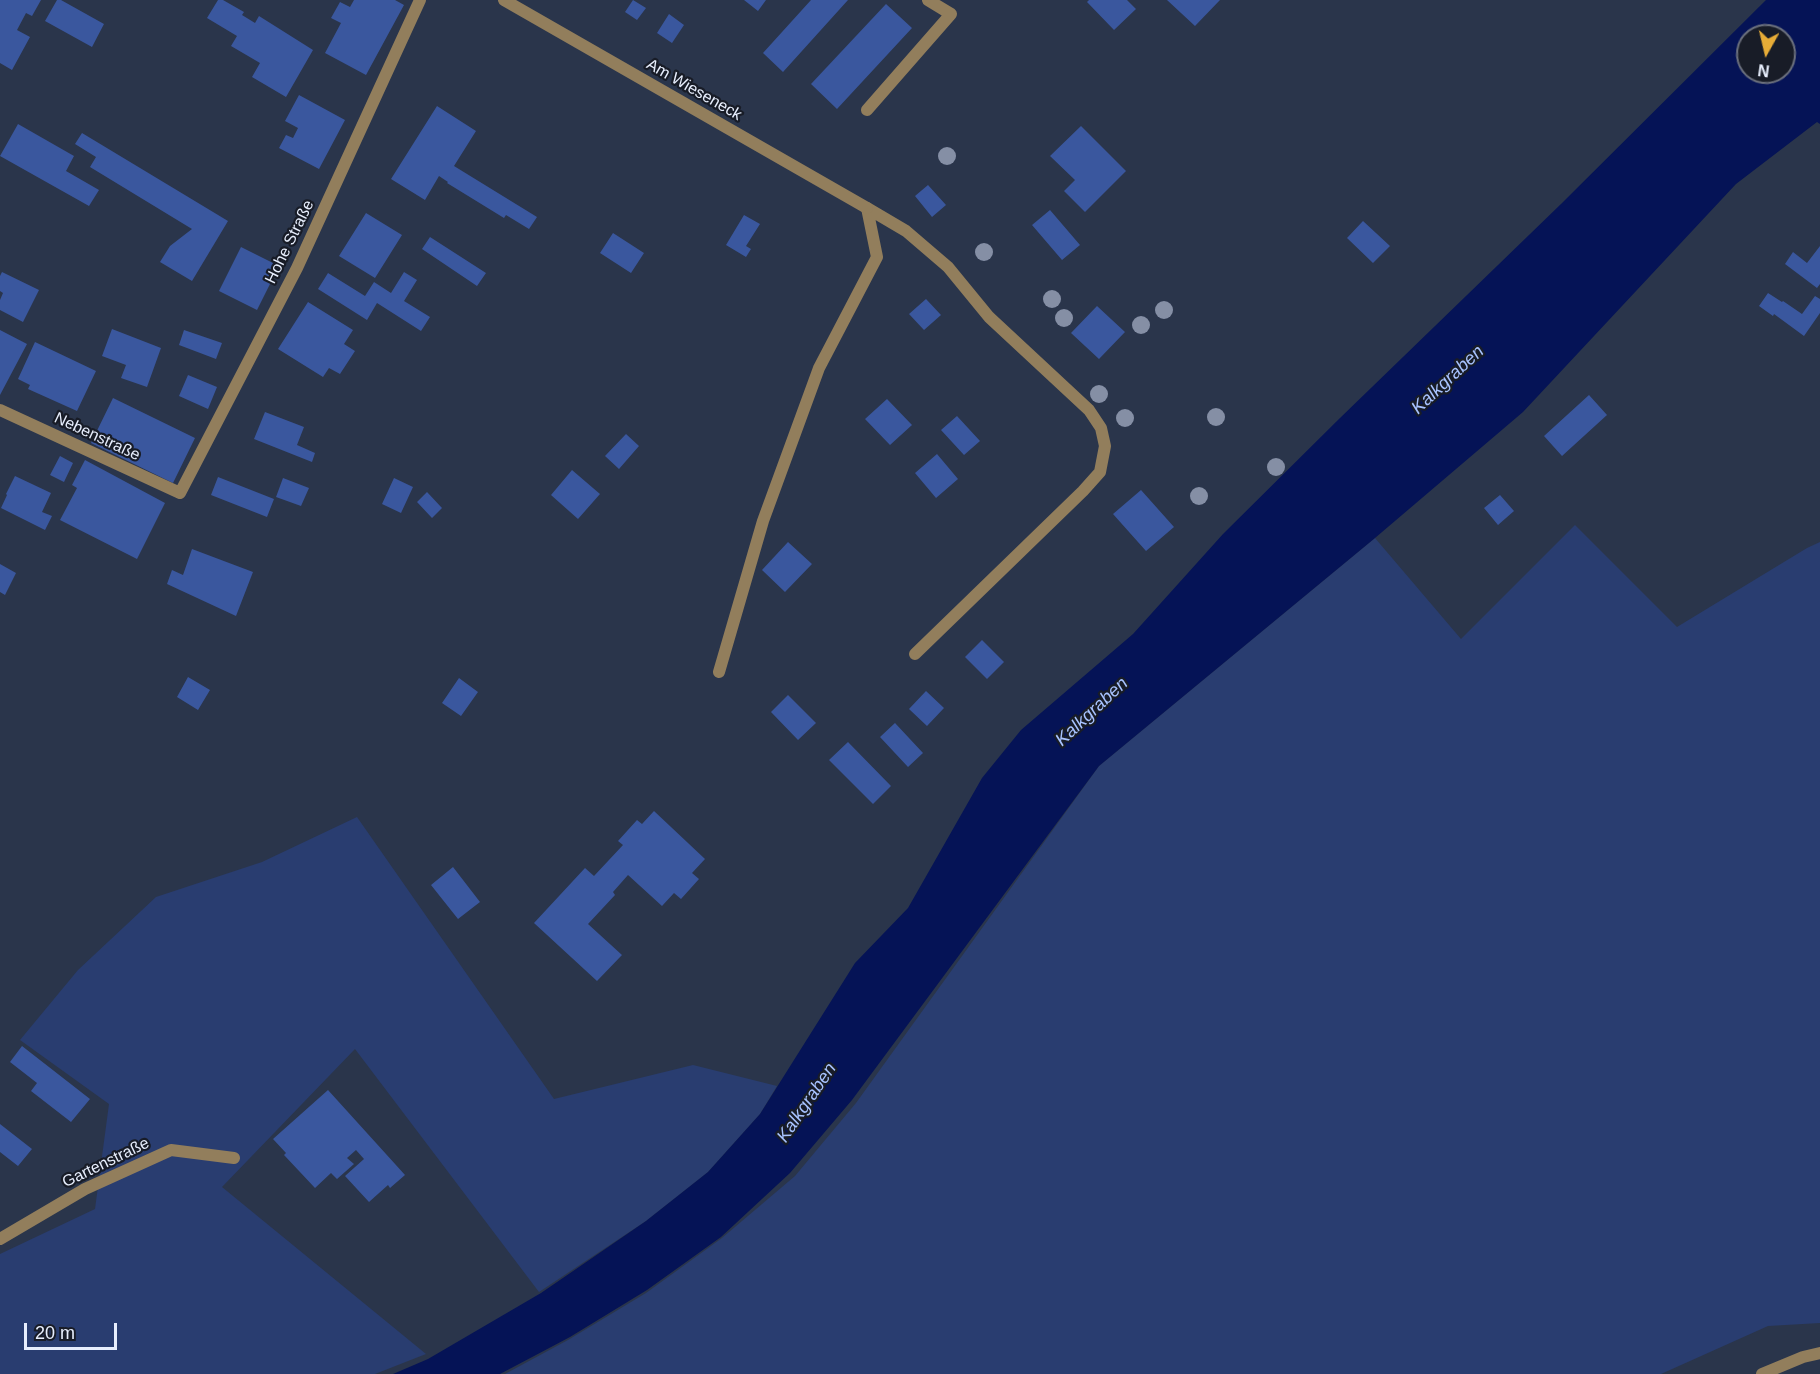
<!DOCTYPE html>
<html>
<head>
<meta charset="utf-8">
<style>
  body { margin:0 }
  #map { position:relative; width:1820px; height:1374px; overflow:hidden; background:#2a354b; font-family:Arial,sans-serif }
  canvas { display:block }
  .north { position:absolute; left:1736px; top:24px; width:60px; height:60px; box-sizing:border-box; background:#181c27; border:2px solid #6b707d; border-radius:50%; rotate:188deg; font-size:16px; font-weight:700; line-height:24px; text-align:center; color:#e7eefd }
  .north::after { content:''; display:block; margin:auto; width:21px; height:27px; background:#e7ac37; clip-path:polygon(50% 0,100% 100%,50% 72%,0 100%) }
  .scale { position:absolute; left:24px; top:1323px; width:93px; height:27px; box-sizing:border-box; border:3px solid #e7eefd; border-top:0; padding-left:8px; font-size:18px; line-height:21px; white-space:nowrap; color:#e7eefd; -webkit-text-stroke:4px #181c27; paint-order:stroke }
</style>
</head>
<body>
<div id="map">
<canvas width="1820" height="1374"></canvas>
<div class="north">N</div>
<div class="scale">20 m</div>
</div>
<script>
const ctx = document.querySelector('canvas').getContext('2d');
ctx.lineJoin = 'round';
function fill(path, color) { ctx.fillStyle = color; ctx.fill(path, 'evenodd'); }
const shape = rows => new Path2D(rows.map(r => 'M' + r).join(''));
function stroke(path, color, width, dash) { ctx.strokeStyle = color; ctx.lineWidth = width; ctx.lineCap = dash ? 'butt' : 'round'; ctx.setLineDash(dash || []); ctx.stroke(path); }
function write(font, color, halo, rows, align = 'center') {
  ctx.font = font + ' Arial,sans-serif'; ctx.lineWidth = 4.5; ctx.setLineDash([]); ctx.textBaseline = 'middle'; ctx.strokeStyle = halo; ctx.fillStyle = color; for (const [text, x, y, turn = 0] of rows) {
    ctx.save(); ctx.translate(x, y); ctx.rotate((+turn || 0) * Math.PI / 180); ctx.textAlign = isNaN(turn) ? turn : align; if (halo) ctx.strokeText(text, 0, 0); ctx.fillText(text, 0, 0); ctx.restore();
  }
}
fill(shape([
  [1575,525,1677,627,1807,548,1820,542,1820,1323,1768,1326,1661,1374,505,1374,568,1340,646,1293,722,1238,795,1176,856,1103,1099,766,1375,538,1461,639],
  [357,817,554,1099,693,1065,777,1086,760,1114,708,1172,646,1221,539,1292,355,1049,222,1187,426,1354,375,1374,0,1374,0,1254,95,1209,109,1104,20,1040,78,970,156,897,262,862]
]), '#293d70');
fill(shape([
  [1766,0,1820,0,1820,124,1817,122,1736,184,1523,412,1375,538,1099,766,852,1100,790,1173,721,1237,647,1290,570,1337,500,1374,393,1374,428,1359,541,1293,646,1221,708,1172,760,1114,855,963,908,908,982,778,1021,730,1133,634,1223,534,1340,418,1561,204],
  [1748,36,1784,36,1784,72,1748,72]
]), '#051356');
fill(shape([
  [0,0,41,0,32,16,26,13,17,30,30,37,12,70,0,63],
  [57,0,61,0,104,24,92,47,45,21],
  [218,0,223,0,244,12,242,15,255,23,259,16,313,50,286,97,252,77,260,63,231,46,237,36,207,18],
  [354,0,395,0,404,5,366,75,325,53,341,23,331,18,340,2,350,7],
  [633,0,646,8,637,20,625,12],
  [744,0,766,0,758,11],
  [811,0,848,0,783,72,763,53],
  [1089,0,1127,0,1136,9,1114,30,1087,2],
  [1167,0,1220,0,1195,26],
  [886,4,912,28,837,109,811,84],
  [669,14,684,25,672,43,657,33],
  [299,95,345,120,319,169,279,148,286,135,293,138,298,128,285,121],
  [437,106,476,131,454,166,537,217,529,229,506,215,504,218,447,183,448,182,439,176,425,200,391,179],
  [18,124,74,156,66,171,99,190,89,206,0,156],
  [1081,126,1126,171,1085,212,1064,191,1075,180,1050,156],
  [82,133,228,221,192,281,160,262,170,246,192,229,90,167,96,157,75,144],
  [928,185,946,205,932,217,915,196],
  [1050,210,1080,245,1062,260,1032,225],
  [366,213,402,235,375,278,339,256],
  [744,215,760,224,746,246,751,249,746,257,726,245],
  [1363,221,1390,246,1373,263,1347,238],
  [613,233,644,253,631,273,600,253],
  [430,237,486,273,477,286,422,249],
  [1820,246,1820,284,1817,288,1785,264,1793,252,1807,263],
  [241,247,279,266,257,310,219,291],
  [2,272,39,290,23,322,0,310,0,300,3,293,0,291,0,276],
  [404,272,417,280,404,301,430,317,421,331,377,303,367,320,318,289,328,273,365,296,374,282,391,293],
  [1768,293,1782,302,1783,301,1802,314,1815,296,1820,299,1820,313,1804,336,1774,314,1773,316,1759,306],
  [926,299,941,315,924,330,909,314],
  [308,302,353,330,344,344,355,351,340,374,329,368,323,377,278,349],
  [1097,306,1125,332,1099,359,1071,333],
  [112,329,161,348,147,387,121,378,126,365,102,356],
  [0,330,27,344,0,395],
  [184,330,222,343,216,359,179,345],
  [35,342,96,371,77,411,28,389,30,385,18,379],
  [188,375,217,387,208,409,179,396],
  [1589,395,1607,415,1562,456,1544,436],
  [113,398,195,438,173,483,91,443],
  [887,399,912,425,890,445,865,419],
  [265,412,304,427,297,445,315,453,312,462,254,439],
  [957,416,980,441,964,455,941,430],
  [626,434,639,446,619,469,605,456],
  [937,454,958,479,936,498,915,473],
  [60,456,73,463,64,482,50,475],
  [85,460,165,503,137,559,60,520,77,488,72,485],
  [572,470,600,494,578,519,551,495],
  [15,476,51,493,42,512,52,516,45,530,1,508,7,495,6,494],
  [218,477,274,499,267,517,211,495],
  [283,478,309,488,301,506,276,497],
  [394,478,413,487,401,513,382,504],
  [1141,490,1174,527,1146,551,1113,514],
  [427,492,442,508,432,518,417,502],
  [1500,495,1514,511,1498,525,1484,508],
  [788,542,812,564,785,592,762,570],
  [192,549,253,572,236,616,167,584,172,570,183,575],
  [0,564,16,573,5,595,0,592],
  [982,640,1004,662,987,679,965,657],
  [188,677,210,690,198,710,177,697],
  [459,678,478,692,461,716,442,703],
  [926,691,944,708,927,726,909,709],
  [788,695,816,723,798,740,771,712],
  [895,723,923,753,908,767,880,737],
  [848,742,891,786,873,804,829,760],
  [654,811,705,859,692,873,699,879,681,899,674,893,662,906,628,875,613,892,615,895,588,924,622,955,597,981,534,923,585,868,594,876,623,845,618,841,637,820,642,824],
  [453,867,480,902,458,919,431,885],
  [22,1046,90,1099,71,1122,31,1091,37,1083,10,1062],
  [328,1090,405,1175,390,1188,388,1185,369,1202,345,1176,364,1159,356,1150,347,1158,354,1164,337,1179,331,1173,315,1188,284,1155,286,1153,273,1139],
  [0,1124,32,1149,18,1166,0,1152]
]), '#3a579e');
stroke(shape([
  [867,110,951,14,928,0],
  [867,208,906,231,948,267,989,317,1089,410,1101,428,1105,446,1100,472,1083,491,915,654],
  [719,672,763,521,819,368,877,257,867,208]
]), '#927e5c', 12);
stroke(shape([
  [504,0,867,208],
  [0,410,180,493,297,268,420,0],
  [0,1239,85,1189,171,1150,234,1158],
  [1762,1374,1803,1357,1820,1353]
]), '#927e5c', 12);
ctx.fillStyle = '#858fa5';
for (const [x, y] of [
  [947,156],
  [984,252],
  [1052,299],
  [1164,310],
  [1064,318],
  [1141,325],
  [1099,394],
  [1216,417],
  [1125,418],
  [1276,467],
  [1199,496]
]) { ctx.beginPath(); ctx.arc(x, y, 9, 0, 2 * Math.PI); ctx.fill(); }
write('16px', '#e7eefd', '#181c27', [
  ["Am Wieseneck",694,90,30],
  ["Hohe Straße",290,242,-64],
  ["Nebenstraße",97,437,25],
  ["Gartenstraße",106,1163,-26]
]);
write('italic 18px', '#a8c3ff', '#181c27', [
  ["Kalkgraben",1448,380,-43],
  ["Kalkgraben",1092,712,-43],
  ["Kalkgraben",807,1103,-56]
]);
</script>
</body>
</html>
